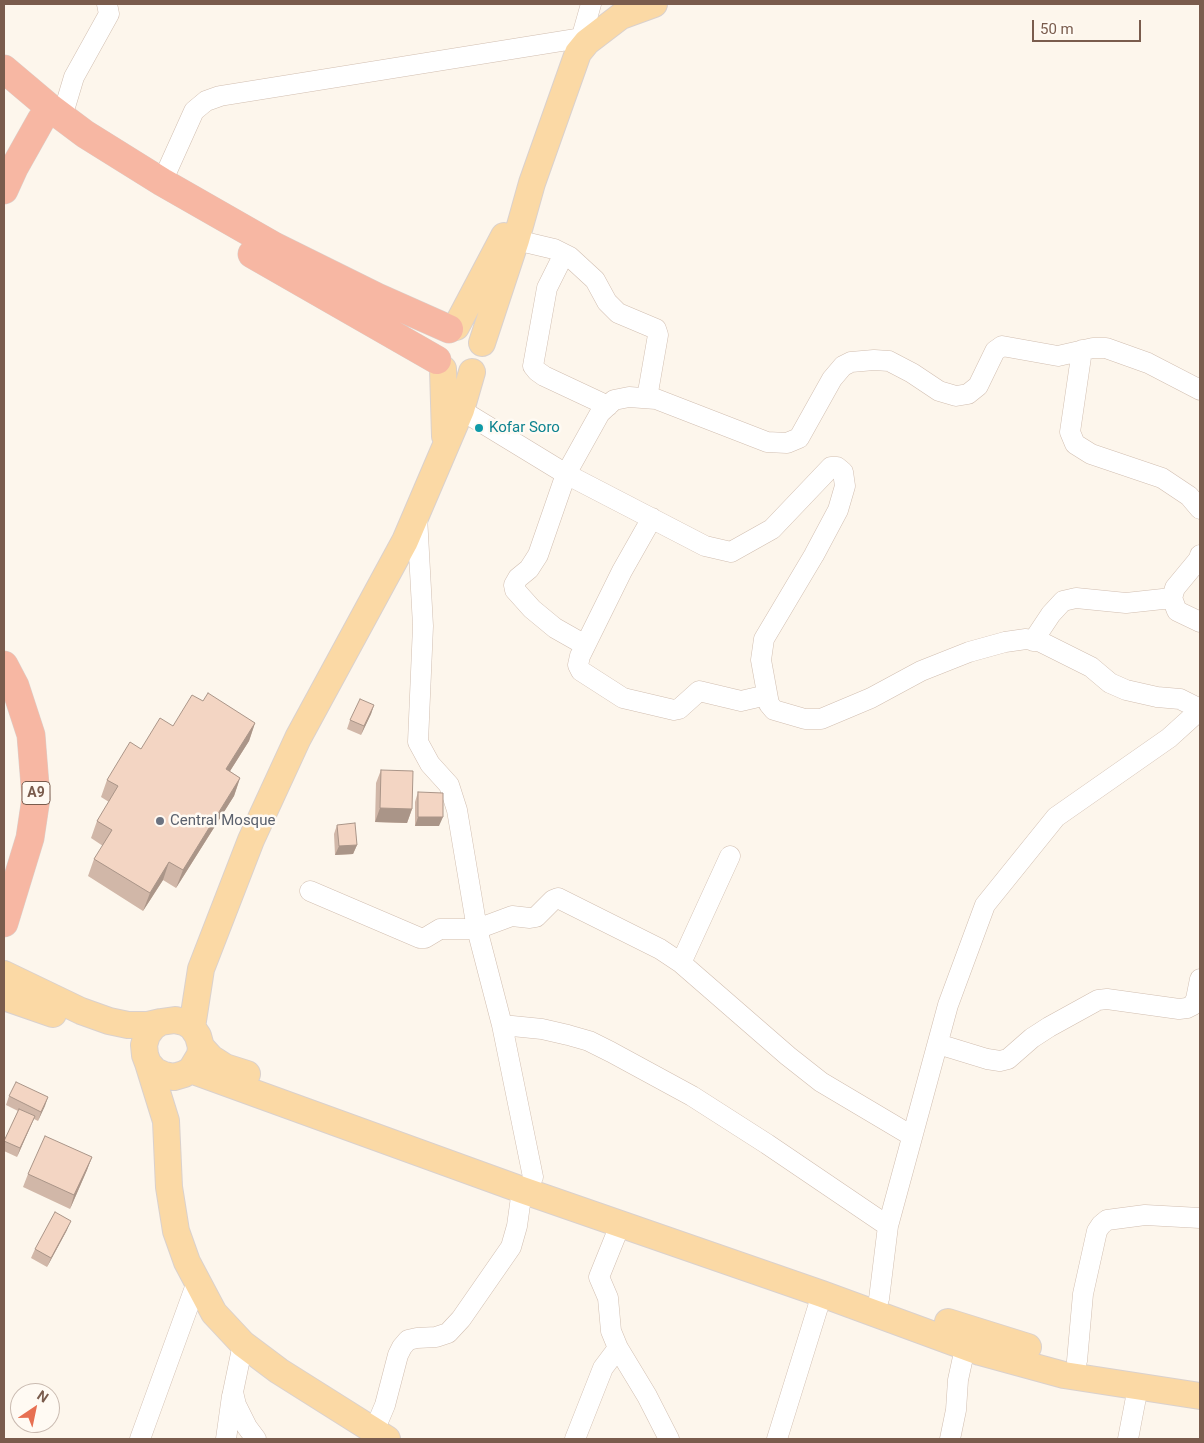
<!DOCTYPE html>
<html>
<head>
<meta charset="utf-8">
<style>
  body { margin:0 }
  #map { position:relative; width:1204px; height:1443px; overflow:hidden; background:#fdf6ec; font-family:Roboto,sans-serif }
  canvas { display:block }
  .frame { position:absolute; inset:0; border:5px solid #7a5c4d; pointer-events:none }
  .north { position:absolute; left:10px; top:1383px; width:50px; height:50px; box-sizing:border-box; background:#fffaf3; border:1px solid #cabbb1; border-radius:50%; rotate:34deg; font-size:14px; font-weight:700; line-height:20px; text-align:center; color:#7a5c4d }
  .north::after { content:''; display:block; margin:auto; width:18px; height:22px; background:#e76f51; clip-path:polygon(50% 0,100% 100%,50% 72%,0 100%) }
  .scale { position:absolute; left:1032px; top:20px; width:109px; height:22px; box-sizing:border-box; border:2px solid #7a5c4d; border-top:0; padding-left:6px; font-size:15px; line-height:18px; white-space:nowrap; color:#7a5c4d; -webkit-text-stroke:4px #fffaf3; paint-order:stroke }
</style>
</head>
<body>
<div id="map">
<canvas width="1204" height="1443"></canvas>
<div class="frame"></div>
<div class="north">N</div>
<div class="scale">50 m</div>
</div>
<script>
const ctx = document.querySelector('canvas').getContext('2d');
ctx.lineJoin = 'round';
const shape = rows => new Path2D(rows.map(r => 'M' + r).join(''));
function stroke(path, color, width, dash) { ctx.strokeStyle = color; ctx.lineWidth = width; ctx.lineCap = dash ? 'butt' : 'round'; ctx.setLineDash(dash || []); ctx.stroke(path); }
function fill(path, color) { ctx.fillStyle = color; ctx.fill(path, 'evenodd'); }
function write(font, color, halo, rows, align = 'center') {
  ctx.font = font + ' Roboto,sans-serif'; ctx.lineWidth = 5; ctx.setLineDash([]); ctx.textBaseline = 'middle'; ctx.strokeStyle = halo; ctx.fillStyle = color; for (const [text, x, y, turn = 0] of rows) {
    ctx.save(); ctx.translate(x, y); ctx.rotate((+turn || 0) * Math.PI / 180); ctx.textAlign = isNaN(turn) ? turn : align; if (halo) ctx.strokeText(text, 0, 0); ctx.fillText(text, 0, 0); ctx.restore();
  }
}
const minor = shape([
  [578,50,591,4],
  [62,117,74,77,109,14,107,4],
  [162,182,194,111,206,101,220,96,581,38],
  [516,240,554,249,570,257,595,280,607,302,618,313,656,329,658,335,647,398],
  [564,254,547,288,533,366,537,371,544,376,608,406],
  [1082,350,1070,432,1075,444,1091,454,1162,478,1189,496,1200,509],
  [461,410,566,474,705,546,731,552,772,529,831,467,837,467,843,472,845,486,838,510,814,555,764,639,761,660,769,704,774,710,805,719,821,719,871,698,921,671,969,652,1005,642,1026,639,1041,642,1091,667,1110,683,1126,690,1157,697,1180,699,1200,709],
  [417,516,423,626,418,742,430,764,449,785,457,810,477,929,502,1025,533,1177],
  [652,518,622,571,580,656,578,665,581,671,623,698,674,710,679,709,699,691,741,701,767,695],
  [1200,555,1199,559,1175,588,1172,598,1177,611,1200,622],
  [1033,641,1051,614,1063,601,1076,598,1126,603,1172,598],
  [585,645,555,628,532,609,515,590,514,585,518,578,529,569,538,555,566,474,600,413,614,400,629,397,656,399,767,442,787,443,799,438,832,379,843,366,851,362,874,360,889,361,912,373,939,391,956,396,968,394,978,386,995,351,1002,346,1058,356,1093,348,1106,348,1148,363,1200,390],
  [310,891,420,938,425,938,440,929,477,929,512,916,530,918,536,917,553,900,558,898,660,949,681,963,788,1056,821,1082,912,1136],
  [681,963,730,856],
  [502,1025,542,1029,568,1035,589,1041,611,1052,692,1096,767,1144,888,1226],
  [938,1044,987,1059,1000,1061,1008,1059,1032,1038,1049,1027,1098,1000,1107,999,1179,1009,1187,1008,1193,1005,1196,999,1200,979],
  [620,1225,599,1277,608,1298,611,1331,618,1348,647,1396,669,1439],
  [879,1299,888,1226,948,1005,985,905,1056,817,1169,738,1200,710],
  [243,1344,233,1392,236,1405,247,1427,256,1439],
  [1077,1361,1083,1294,1097,1231,1101,1225,1107,1220,1145,1215,1200,1218],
  [374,1431,385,1405,398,1355,402,1347,408,1340,417,1338,436,1337,448,1333,461,1319,511,1247,517,1226,522,1190],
  [140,1439,197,1282],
  [226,1439,232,1396],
  [575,1439,603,1368,618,1348],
  [777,1439,822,1294],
  [950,1439,956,1410,958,1380,968,1334],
  [1128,1439,1138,1387]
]);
const major = shape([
  [456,327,504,236],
  [482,343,516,240,532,183,578,53,587,42,621,16,654,4],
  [443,369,445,436],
  [4,974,81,1011,109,1021,128,1025,148,1025,161,1022],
  [4,997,53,1014],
  [192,1027,184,1022,175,1020,161,1022,153,1027,147,1035,144,1045,145,1055,148,1063,155,1071,164,1075,174,1077,184,1074,191,1070,200,1055,201,1047,198,1036,192,1027,201,969,251,840,298,738,405,541,461,410,472,372],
  [201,1047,211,1058,225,1067,247,1074],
  [148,1063,166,1121,169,1187,176,1231,187,1262,214,1313,243,1344,279,1371,387,1439],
  [191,1070,522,1190,822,1294,980,1352,1064,1375,1200,1396],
  [948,1322,1028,1347]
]);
const highway = shape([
  [4,69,49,107,85,134,162,182,274,246,377,297,449,329],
  [4,190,14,168,41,120],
  [252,254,437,360],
  [4,665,15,686,31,735,36,798,30,838,4,923]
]);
stroke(minor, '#d1beb0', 21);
stroke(major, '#dad1cd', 28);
stroke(highway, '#dad1cd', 29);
stroke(minor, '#fff', 20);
stroke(major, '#fbd9a5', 26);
stroke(highway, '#f7b7a3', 28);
fill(shape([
  [203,701,255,723,249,741,230,771,240,778,234,796,176,888,163,880,143,911,88,876,94,859,103,846,91,838,97,821,109,802,101,797,107,780,141,749,173,726],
  [374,705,371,714,361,735,347,729,350,720],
  [381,770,412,809,407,823,375,822,376,783],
  [418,792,439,826,415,826,415,802],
  [337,825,357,845,353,854,335,855,334,834],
  [9,1096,48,1097,38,1121,34,1119,17,1157,4,1151,4,1142,18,1111,6,1105],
  [92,1157,87,1170,70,1209,23,1187,28,1174],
  [67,1230,47,1267,31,1258,35,1249]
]), '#d1b7a8');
fill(shape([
  [374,705,371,714,361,735,364,726],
  [255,723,249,741,220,787,226,769],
  [240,778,234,796,176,888,183,870],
  [380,808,412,809,407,823,375,822],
  [418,817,443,817,439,826,415,826],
  [357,845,353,854,335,855,339,846],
  [169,862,163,880,143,911,150,893],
  [48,1097,45,1106,38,1121,41,1112],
  [35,1116,31,1125,17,1157,20,1148],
  [92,1157,87,1170,70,1209,74,1195],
  [71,1221,67,1230,47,1267,51,1258]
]), '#aa9588');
const building = shape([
  [208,693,255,723,226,769,240,778,183,870,169,862,150,893,94,859,112,830,97,821,118,786,107,780,130,742,141,749,160,718,173,726,192,695,203,701,208,693],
  [360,699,374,705,364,726,350,720,360,699],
  [381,770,413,771,412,809,380,808,381,770],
  [418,792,443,793,443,817,418,817,418,792],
  [355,823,357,845,339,846,337,825,355,823],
  [16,1082,48,1097,41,1112,9,1096,16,1082],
  [19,1109,35,1116,20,1148,4,1141,19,1109],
  [45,1136,92,1157,74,1195,28,1174,45,1136],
  [55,1212,71,1221,51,1258,35,1249,55,1212]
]);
fill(building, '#f3d5c3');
stroke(building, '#aa9588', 1);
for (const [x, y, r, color] of [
  [479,428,5,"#0f9aa8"],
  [160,821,5,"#6b7280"]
]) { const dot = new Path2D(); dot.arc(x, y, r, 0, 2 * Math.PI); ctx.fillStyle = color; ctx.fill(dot); stroke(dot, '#fffaf3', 2); }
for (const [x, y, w] of [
  [36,793,28]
]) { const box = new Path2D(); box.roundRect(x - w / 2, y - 11.5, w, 23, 4); ctx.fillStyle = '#fffaf3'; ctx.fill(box); stroke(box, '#7a5c4d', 1); }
write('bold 14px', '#7a5c4d', null, [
  ["A9",36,793]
]);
write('15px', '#0d838f', '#fffaf3', [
  ["Kofar Soro",489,428]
], 'left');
write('15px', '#5b616d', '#fffaf3', [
  ["Central Mosque",170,821]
], 'left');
</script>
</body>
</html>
